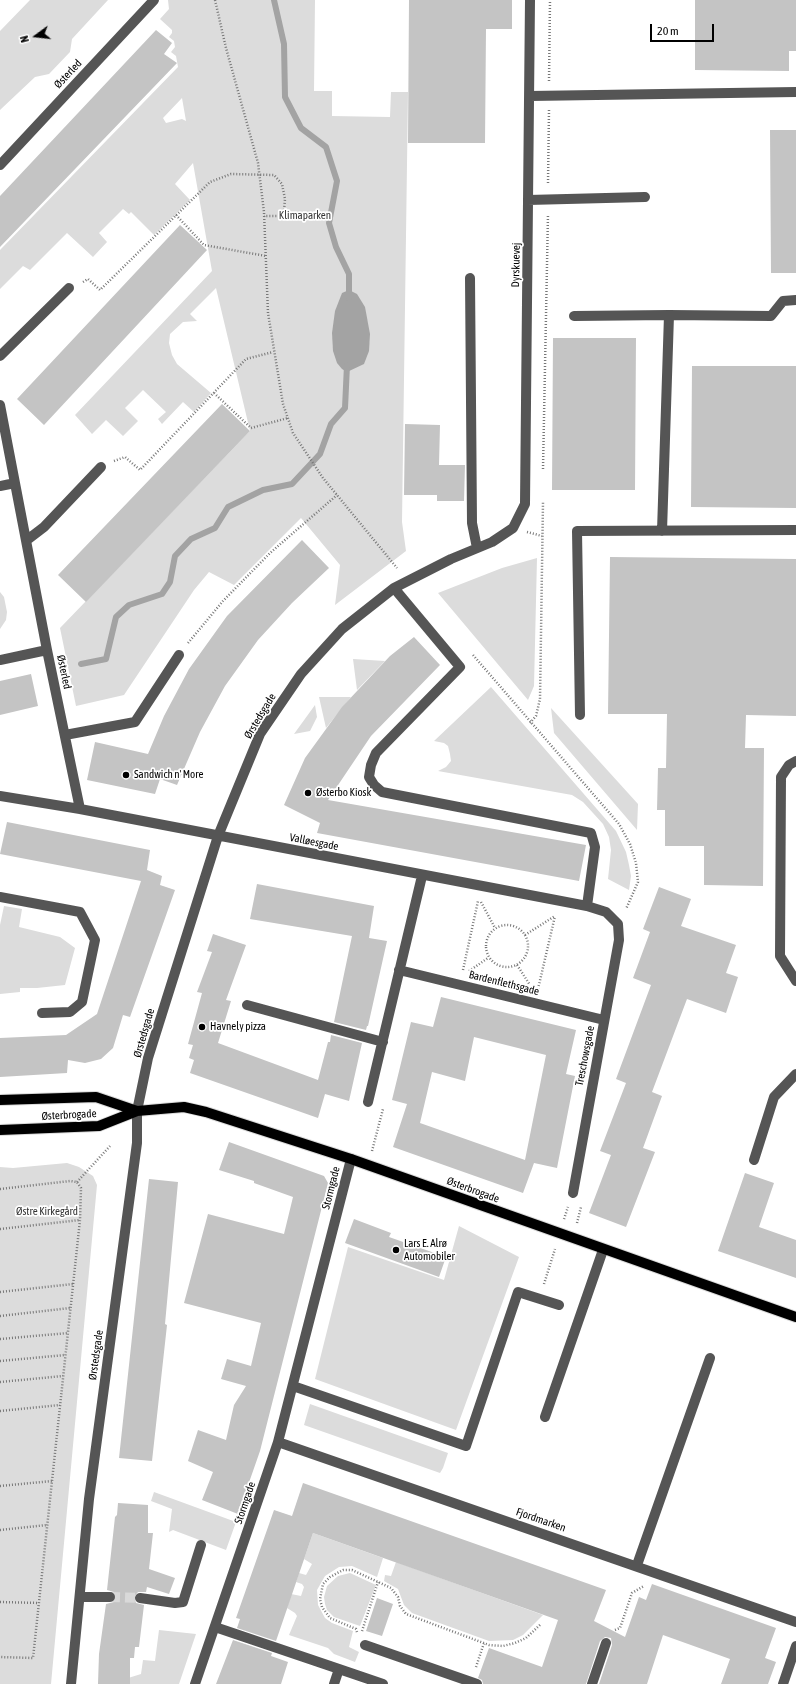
<!DOCTYPE html>
<html>
<head>
<meta charset="utf-8">
<style>
  body { margin:0 }
  #map { position:relative; width:796px; height:1684px; overflow:hidden; background:#fff; font-family:"Asap Condensed",sans-serif }
  canvas { display:block }
  .north { position:absolute; left:16px; top:16px; width:40px; height:40px; -webkit-text-stroke:3px #fff; paint-order:stroke; rotate:255deg; font-size:11px; font-weight:700; line-height:16px; text-align:center; color:#000 }
  .north::after { content:''; display:block; margin:auto; width:14px; height:18px; background:#000; clip-path:polygon(50% 0,100% 100%,50% 72%,0 100%) }
  .scale { position:absolute; left:650px; top:24px; width:64px; height:18px; box-sizing:border-box; border:2px solid #000; border-top:0; padding-left:5px; font-size:12px; line-height:14px; white-space:nowrap; color:#000; -webkit-text-stroke:3px #fff; paint-order:stroke }
</style>
</head>
<body>
<div id="map">
<canvas width="796" height="1684"></canvas>
<div class="north">N</div>
<div class="scale">20 m</div>
</div>
<script>
const ctx = document.querySelector('canvas').getContext('2d');
ctx.lineJoin = 'round';
function fill(path, color) { ctx.fillStyle = color; ctx.fill(path, 'evenodd'); }
const shape = rows => new Path2D(rows.map(r => 'M' + r).join(''));
function stroke(path, color, width, dash) { ctx.strokeStyle = color; ctx.lineWidth = width; ctx.lineCap = dash ? 'butt' : 'round'; ctx.setLineDash(dash || []); ctx.stroke(path); }
function write(font, color, halo, rows, align = 'center') {
  ctx.font = font + ' "Asap Condensed",sans-serif'; ctx.lineWidth = 3.5; ctx.setLineDash([]); ctx.textBaseline = 'middle'; ctx.strokeStyle = halo; ctx.fillStyle = color; for (const [text, x, y, turn = 0] of rows) {
    ctx.save(); ctx.translate(x, y); ctx.rotate((+turn || 0) * Math.PI / 180); ctx.textAlign = isNaN(turn) ? turn : align; if (halo) ctx.strokeText(text, 0, 0); ctx.fillText(text, 0, 0); ctx.restore();
  }
}
fill(shape([
  [30,0,108,0,72,39,70,52,49,74,35,77,0,110,0,31],
  [168,0,315,0,314,91,332,91,332,116,390,117,391,92,408,92,402,522,406,551,335,605,340,565,301,518,234,585,209,572,194,590,124,695,76,706,60,628,250,431,216,288,190,314,197,321,183,322,170,334,169,343,172,355,177,364,211,393,194,412,183,402,162,424,158,419,166,412,143,390,125,408,138,421,123,436,106,420,92,434,75,415,212,271,193,163,175,184,190,200,154,235,131,212,129,214,123,209,99,233,107,242,93,257,67,233,30,270,23,266,0,289,0,250,178,67,176,56,171,52,175,47,174,41,169,37,172,33,172,30,160,19,169,9],
  [182,98,186,121,182,119,166,123,163,118],
  [537,558,534,686,528,700,438,593,502,568],
  [0,592,4,597,7,612,6,620,0,629],
  [353,659,385,661,357,690],
  [491,687,616,831,626,852,629,865,631,876,629,890,608,879,611,850,609,837,603,824,583,802,572,795,438,771,446,767,451,761,450,754,448,746,444,743,434,741],
  [319,697,351,697,326,728],
  [315,705,317,717,310,731,294,734],
  [551,708,638,804,637,830,554,733],
  [4,906,22,909,19,927,60,937,75,948,65,985,37,988,20,988,20,992,0,994,0,925],
  [67,1163,79,1167,93,1176,97,1185,51,1684,0,1684,0,1167,13,1168],
  [459,1226,519,1257,456,1430,315,1379,348,1247,444,1280],
  [310,1404,448,1453,443,1468,440,1473,304,1425],
  [154,1492,236,1522,226,1550,173,1530,169,1532,172,1509,151,1501],
  [313,1533,383,1558,377,1577,352,1566,339,1567,325,1576,317,1590,318,1605,325,1618,332,1623,353,1631,349,1647,359,1652,355,1662,334,1654,328,1648,289,1635,297,1616,295,1613,287,1608,291,1594,301,1596,304,1587,302,1584,296,1582,299,1573,306,1575,312,1564,304,1559],
  [396,1562,543,1615,523,1635,513,1640,489,1641,412,1613,404,1605,398,1589,384,1581,385,1575,391,1576],
  [350,1573,376,1585,360,1626,334,1617,327,1610,325,1604,324,1597,327,1586,338,1576],
  [159,1630,196,1634,179,1684,124,1684,125,1679,141,1674,143,1660,155,1661]
]), '#dcdcdc');
fill(shape([
  [349,290,357,294,365,307,370,334,369,351,364,364,347,372,342,369,337,363,333,351,332,333,335,311,342,293]
]), '#a3a3a3');
stroke(shape([
  [274,0,284,44,285,97,301,128,326,147,337,181,329,223,336,247,349,274,349,298],
  [81,664,106,659,116,617,129,605,162,594,170,582,175,556,191,539,215,528,228,507,263,490,292,484,320,454,331,424,345,408,347,365]
]), '#a3a3a3', 6);
fill(shape([
  [409,0,512,0,512,29,486,29,485,143,408,143],
  [695,0,796,0,796,51,789,51,789,71,695,70],
  [156,30,172,43,164,54,177,63,0,247,0,196],
  [770,130,796,130,796,273,771,273],
  [180,225,207,250,44,425,17,399],
  [553,338,636,338,635,490,552,490],
  [692,366,796,366,796,508,691,507],
  [222,404,250,431,86,602,58,575],
  [405,424,440,425,439,465,465,465,464,501,437,501,437,495,404,495],
  [302,540,329,568,292,603,258,640,225,686,200,732,177,785,160,779,155,794,87,780,95,742,148,754,164,716,189,669,227,616],
  [610,557,796,559,796,716,746,715,745,748,764,748,763,886,704,885,704,846,665,846,665,810,657,810,658,768,666,768,667,714,608,714],
  [414,637,440,665,371,736,328,800,586,845,579,881,317,833,320,823,284,805,305,758,342,707,390,656],
  [31,674,38,706,0,715,0,681],
  [7,822,150,850,147,870,162,876,160,885,175,890,130,1017,123,1015,113,1048,101,1059,85,1063,68,1060,67,1073,0,1077,0,1038,66,1035,97,1014,141,881,0,854],
  [257,884,374,906,369,938,387,941,368,1026,367,1026,366,1030,334,1022,352,936,250,919],
  [659,887,691,899,681,926,736,945,726,973,738,977,726,1013,687,999,652,1092,662,1096,643,1148,655,1152,626,1227,589,1213,611,1155,600,1151,626,1083,616,1079,651,985,633,978,650,932,643,929],
  [213,934,246,945,226,1000,231,1001,218,1043,318,1080,328,1042,330,1042,331,1035,362,1043,349,1101,325,1094,318,1118,190,1073,194,1060,189,1058,193,1045,188,1044,202,993,197,992,212,952,207,951],
  [441,997,576,1030,566,1074,575,1076,557,1168,534,1163,523,1193,393,1147,407,1104,392,1100,411,1022,433,1027],
  [474,1037,546,1055,525,1160,420,1123,432,1072,465,1081],
  [229,1142,324,1176,328,1183,260,1451,238,1514,202,1500,213,1472,188,1461,198,1430,226,1440,234,1405,246,1386,221,1379,227,1359,251,1366,261,1323,184,1303,208,1214,284,1234,293,1197,254,1183,254,1181,219,1170],
  [745,1173,774,1183,759,1227,796,1240,796,1278,718,1251],
  [149,1179,178,1182,165,1324,167,1325,152,1461,119,1458],
  [354,1219,391,1233,389,1237,446,1257,439,1277,345,1243],
  [303,1483,606,1590,594,1621,625,1637,639,1597,646,1600,652,1584,776,1628,765,1658,776,1662,768,1684,721,1684,730,1659,663,1635,647,1684,599,1684,612,1645,611,1638,605,1637,600,1641,586,1684,483,1684,482,1680,478,1678,489,1648,542,1667,558,1620,313,1533,276,1641,237,1628,240,1619,236,1618,274,1510,292,1516],
  [118,1503,148,1505,148,1533,153,1533,149,1569,175,1578,169,1594,147,1587,146,1592,138,1592,134,1597,136,1603,144,1605,139,1647,135,1647,134,1658,130,1658,130,1684,98,1684,99,1654,106,1604,114,1602,116,1597,114,1592,107,1590,115,1517,117,1515],
  [377,1598,393,1604,382,1636,366,1631],
  [233,1640,272,1653,271,1656,288,1662,281,1684,216,1684]
]), '#c4c4c4');
stroke(shape([
  [110,1597,140,1598]
]), '#d9d9d9', 10, [10, 5]);
const major = shape([
  [0,1100,96,1097,137,1111],
  [0,1130,99,1126,137,1111,184,1107,206,1112,351,1159,796,1317]
]);
stroke(major, '#dbdbdb', 12);
stroke(shape([
  [215,0,226,48,258,163,264,212,268,313,283,404,293,433,323,478,397,568],
  [549,81,550,0],
  [548,183,549,110],
  [176,215,204,245,266,256],
  [83,282,88,279,100,290,210,182,231,174,274,175,282,184,285,199,284,210,280,216,264,216],
  [214,393,251,428,288,418],
  [114,461,125,457,140,470,246,359,273,352],
  [543,469,548,214],
  [527,532,542,536],
  [188,643,223,601,270,553,337,495],
  [473,655,619,824,630,844,636,863,638,882,626,909],
  [530,723,536,716,540,699,543,502],
  [481,902,495,928],
  '486 946a21 21 0 1 1 42 0a21 21 0 1 1-42 0Z',
  [525,935,555,916],
  [517,965,530,985],
  [463,970,478,901],
  [469,971,488,958],
  [538,989,555,916],
  [372,1151,383,1109],
  [77,1182,110,1146],
  [0,1189,70,1181,77,1182,81,1188,80,1220,33,1658,0,1657],
  [564,1219,568,1207],
  [577,1223,581,1207],
  [0,1229,80,1220],
  [544,1284,555,1249],
  [0,1292,73,1284],
  [0,1316,70,1308],
  [0,1339,68,1333],
  [0,1361,65,1355],
  [0,1382,63,1376],
  [0,1411,60,1405],
  [0,1486,52,1481],
  [0,1530,47,1525],
  [0,1602,39,1603],
  [615,1630,620,1628,632,1593,644,1586],
  [362,1631,378,1582],
  [357,1632,356,1629,330,1618,322,1607,320,1599,323,1584,330,1577,343,1570,352,1570,391,1588,398,1597,400,1606,406,1614,489,1645,503,1646,515,1643,526,1638,541,1624],
  [476,1667,484,1643]
]), '#777', 2.5, [1, 2]);
stroke(shape([
  [530,96,796,92],
  [0,165,154,0],
  [528,200,645,197],
  [470,278,472,523,477,548],
  [669,315,771,316,783,301,796,300],
  [574,316,669,315,662,531],
  [0,356,69,288],
  [0,405,47,650,80,809],
  [0,486,15,483],
  [27,540,44,527,101,467],
  [394,588,460,667,376,753,371,765,369,777,374,785,382,792,591,833,595,847,587,906],
  [0,660,47,650],
  [580,715,577,531,796,530],
  [65,735,135,722,179,655],
  [796,761,789,765,781,777,780,956,796,981],
  [0,796,80,809,587,906,606,912,618,924,619,940,573,1193],
  [0,897,80,912,95,940,82,1002,70,1012,42,1013],
  [399,970,604,1020],
  [247,1005,383,1042],
  [368,1102,422,876],
  [754,1160,774,1097,796,1074],
  [293,1386,466,1446,518,1292,559,1305],
  [545,1417,603,1250],
  [278,1442,796,1622],
  [637,1565,710,1358],
  [80,1597,110,1597],
  [140,1598,175,1603,183,1602,201,1545],
  [215,1627,339,1669],
  [365,1645,477,1684],
  [71,1684,89,1499,137,1143,137,1111,148,1058,218,836,260,734,301,674,342,629,394,588,451,559,492,542,513,528,525,504,530,0],
  [195,1684,278,1442,351,1159],
  [334,1684,339,1669,383,1684],
  [592,1684,606,1643],
  [783,1684,796,1646]
]), '#555', 10);
stroke(major, '#000', 10);
for (const [x, y, r, color] of [
  [126,775,4,"#000"],
  [308,793,4,"#000"],
  [202,1027,4,"#000"],
  [396,1250,4,"#000"]
]) { const dot = new Path2D(); dot.arc(x, y, r, 0, 2 * Math.PI); ctx.fillStyle = color; ctx.fill(dot); stroke(dot, '#fff', 1.5); }
write('11px', '#000', '#fff', [
  ["Østerled",68,74,-47],
  ["Dyrskuevej",516,265,-89],
  ["Østerled",64,672,78],
  ["Ørstedsgade",260,716,-59],
  ["Valløesgade",314,842,11],
  ["Bardenflethsgade",504,983,14],
  ["Ørstedsgade",144,1033,-74],
  ["Treschowsgade",585,1056,-79],
  ["Østerbrogade",69,1115,-3],
  ["Stormgade",331,1188,-76],
  ["Østerbrogade",473,1190,20],
  ["Ørstedsgade",96,1355,-82],
  ["Stormgade",245,1503,-71],
  ["Fjordmarken",541,1520,19]
]);
write('11px', '#333', '#fff', [
  ["Klimaparken",305,216],
  ["Østre Kirkegård",47,1212]
]);
write('11px', '#000', '#fff', [
  ["Sandwich n' More",134,775],
  ["Østerbo Kiosk",316,793],
  ["Havnely pizza",210,1027],
  ["Lars E. Alrø",404,1244],
  ["Automobiler",404,1257]
], 'left');
</script>
</body>
</html>
